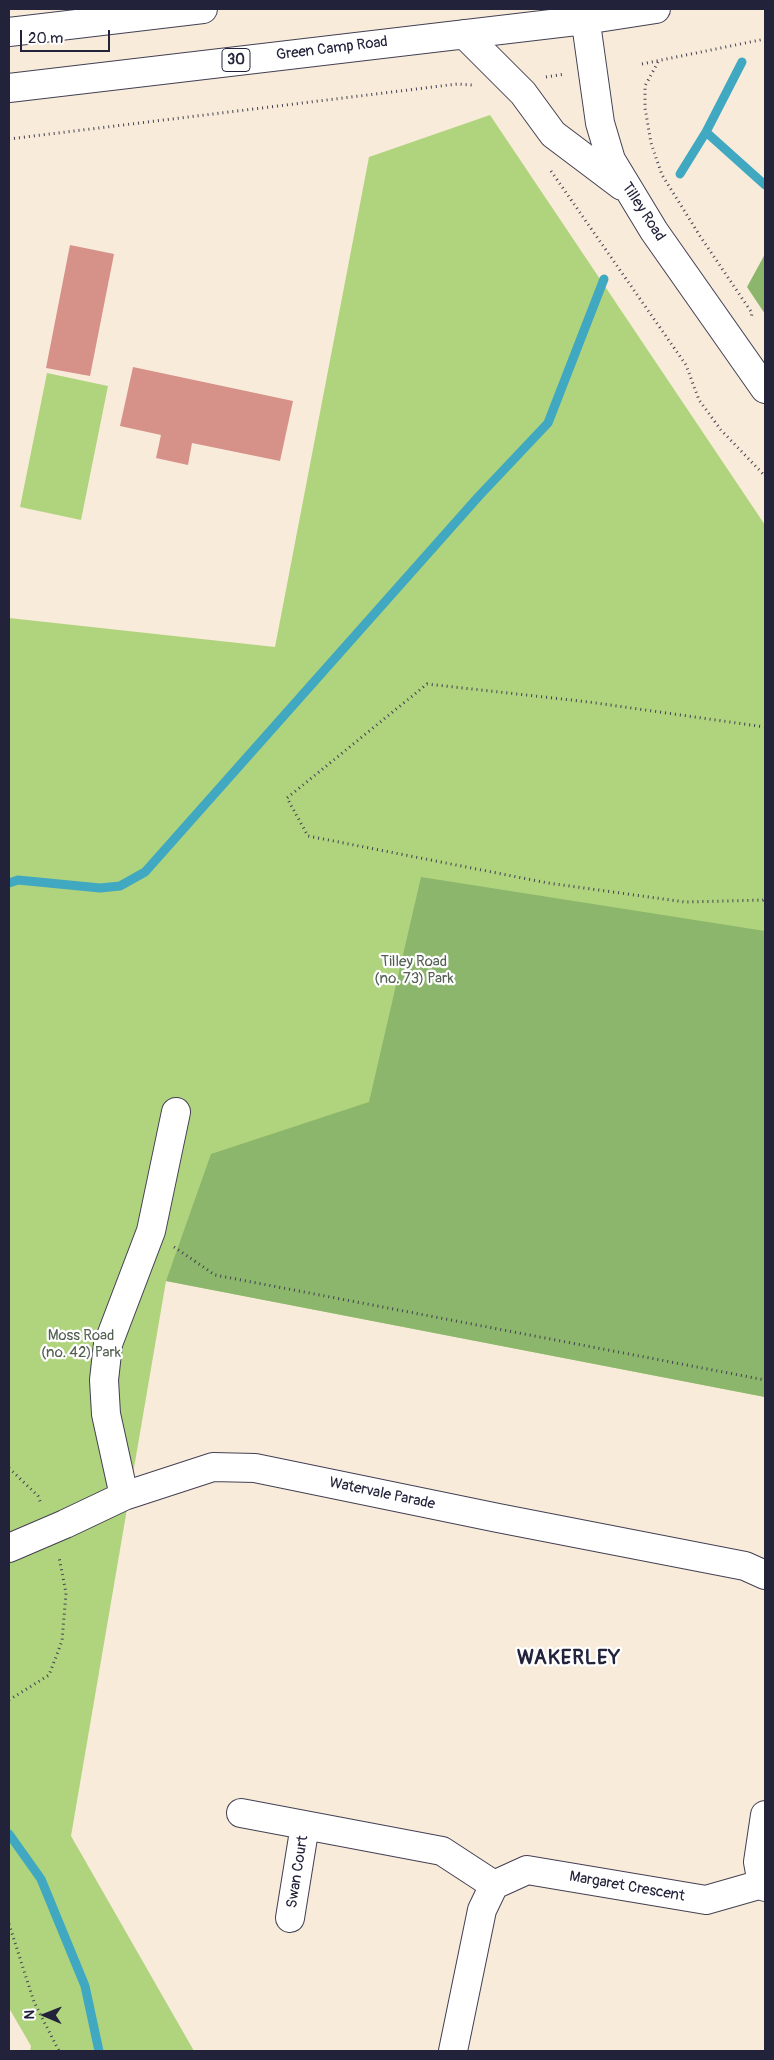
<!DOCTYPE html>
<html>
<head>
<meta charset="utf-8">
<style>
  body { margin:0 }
  #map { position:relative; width:774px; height:2060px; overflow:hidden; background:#f9ebda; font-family:Pangolin,sans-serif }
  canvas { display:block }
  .frame { position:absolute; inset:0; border:10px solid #22223b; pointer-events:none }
  .north { position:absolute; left:20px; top:1990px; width:50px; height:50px; -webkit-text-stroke:4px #fff; paint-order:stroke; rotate:271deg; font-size:14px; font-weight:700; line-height:20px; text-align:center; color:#22223b }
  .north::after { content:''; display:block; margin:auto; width:18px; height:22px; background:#22223b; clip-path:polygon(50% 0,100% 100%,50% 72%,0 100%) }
  .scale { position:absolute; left:20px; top:30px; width:90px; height:22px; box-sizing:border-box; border:2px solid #22223b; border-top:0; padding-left:6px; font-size:15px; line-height:18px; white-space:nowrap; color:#22223b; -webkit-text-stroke:4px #fff; paint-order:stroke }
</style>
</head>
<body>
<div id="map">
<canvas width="774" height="2060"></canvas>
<div class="frame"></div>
<div class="north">N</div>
<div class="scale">20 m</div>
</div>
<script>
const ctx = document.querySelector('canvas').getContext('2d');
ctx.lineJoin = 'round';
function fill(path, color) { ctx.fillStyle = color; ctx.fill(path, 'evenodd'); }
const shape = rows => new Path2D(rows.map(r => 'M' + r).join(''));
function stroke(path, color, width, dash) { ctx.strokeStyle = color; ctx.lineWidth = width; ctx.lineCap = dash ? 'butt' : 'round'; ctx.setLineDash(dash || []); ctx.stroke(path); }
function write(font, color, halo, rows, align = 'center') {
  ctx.font = font + ' Pangolin,sans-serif'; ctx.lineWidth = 4.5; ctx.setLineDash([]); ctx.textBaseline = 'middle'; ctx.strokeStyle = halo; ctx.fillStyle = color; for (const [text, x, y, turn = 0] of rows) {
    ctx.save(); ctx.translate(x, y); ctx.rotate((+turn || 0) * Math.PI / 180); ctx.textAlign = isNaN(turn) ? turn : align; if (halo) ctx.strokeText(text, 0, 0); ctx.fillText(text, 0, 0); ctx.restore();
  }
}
fill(shape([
  [490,115,765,525,765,1397,166,1281,71,1836,194,2051,30,2051,31,2046,9,2008,9,618,275,647,369,157],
  [47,373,108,386,81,520,20,507]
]), '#b0d47d');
fill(shape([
  [765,254,765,314,747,287],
  [421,877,765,931,765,1397,166,1281,211,1154,369,1102]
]), '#8cb66c');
stroke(shape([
  [706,132,765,185],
  [680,174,706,132,742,62],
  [9,883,18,880,100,888,120,886,145,872,479,496,548,423,604,279],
  [9,1834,41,1879,85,1986,99,2051]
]), '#40a8c0', 9);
fill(shape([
  [70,245,114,254,90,376,46,368],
  [133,367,293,401,280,461,192,443,188,465,156,458,161,435,120,426]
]), '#d69189');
const minor = shape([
  [124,1496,106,1414,104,1380,108,1344,151,1231,176,1112],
  [9,1548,65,1524,124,1496,213,1467,255,1468,498,1518,745,1566,765,1575],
  [241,1813,442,1851,494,1885,482,1910,453,2051],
  [765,1815,758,1862,762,1884,765,1887],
  [494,1885,527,1870,706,1900,762,1884],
  [290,1918,305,1825]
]);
const major = shape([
  [584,9,600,123,611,160,654,231,765,389],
  [9,32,203,9],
  [464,34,523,93,553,134,622,186],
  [9,88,585,20,656,9]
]);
stroke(minor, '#424053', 30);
stroke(major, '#424053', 30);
stroke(shape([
  [658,62,645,86,645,108,651,143,662,175,700,236,752,313,751,319],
  [642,64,765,39],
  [546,77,565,74],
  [9,139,457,84,472,85],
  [551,171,686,365,699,400,721,430,765,476],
  [765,727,589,702,427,684,287,798,308,836,548,883,685,902,763,900,765,898],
  [174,1247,215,1275,765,1380],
  [9,1468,38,1496,41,1504],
  [9,1700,49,1675,62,1641,66,1593,59,1557],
  [9,1924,34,2002,59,2051]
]), '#424053', 3, [1, 4]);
stroke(minor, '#fff', 28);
stroke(major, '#fff', 28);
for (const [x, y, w] of [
  [236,60,28]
]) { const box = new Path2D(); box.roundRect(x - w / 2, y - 11.5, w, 23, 4); ctx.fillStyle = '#fff'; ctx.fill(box); stroke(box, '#22223b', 1); }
write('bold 14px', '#22223b', null, [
  ["30",236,60]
]);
write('15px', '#22223b', '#fff', [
  ["Green Camp Road",332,49,-7],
  ["Tilley Road",643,212,57],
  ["Watervale Parade",382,1494,12],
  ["Swan Court",298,1872,-81],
  ["Margaret Crescent",627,1887,10]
]);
write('15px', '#546052', '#fff', [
  ["Tilley Road",414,962],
  ["(no. 73) Park",414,979],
  ["Moss Road",81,1336],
  ["(no. 42) Park",81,1353]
]);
ctx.letterSpacing = '1px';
write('bold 20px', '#22223b', '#fff', [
  ["WAKERLEY",569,1659]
]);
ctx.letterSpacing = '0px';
</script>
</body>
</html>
